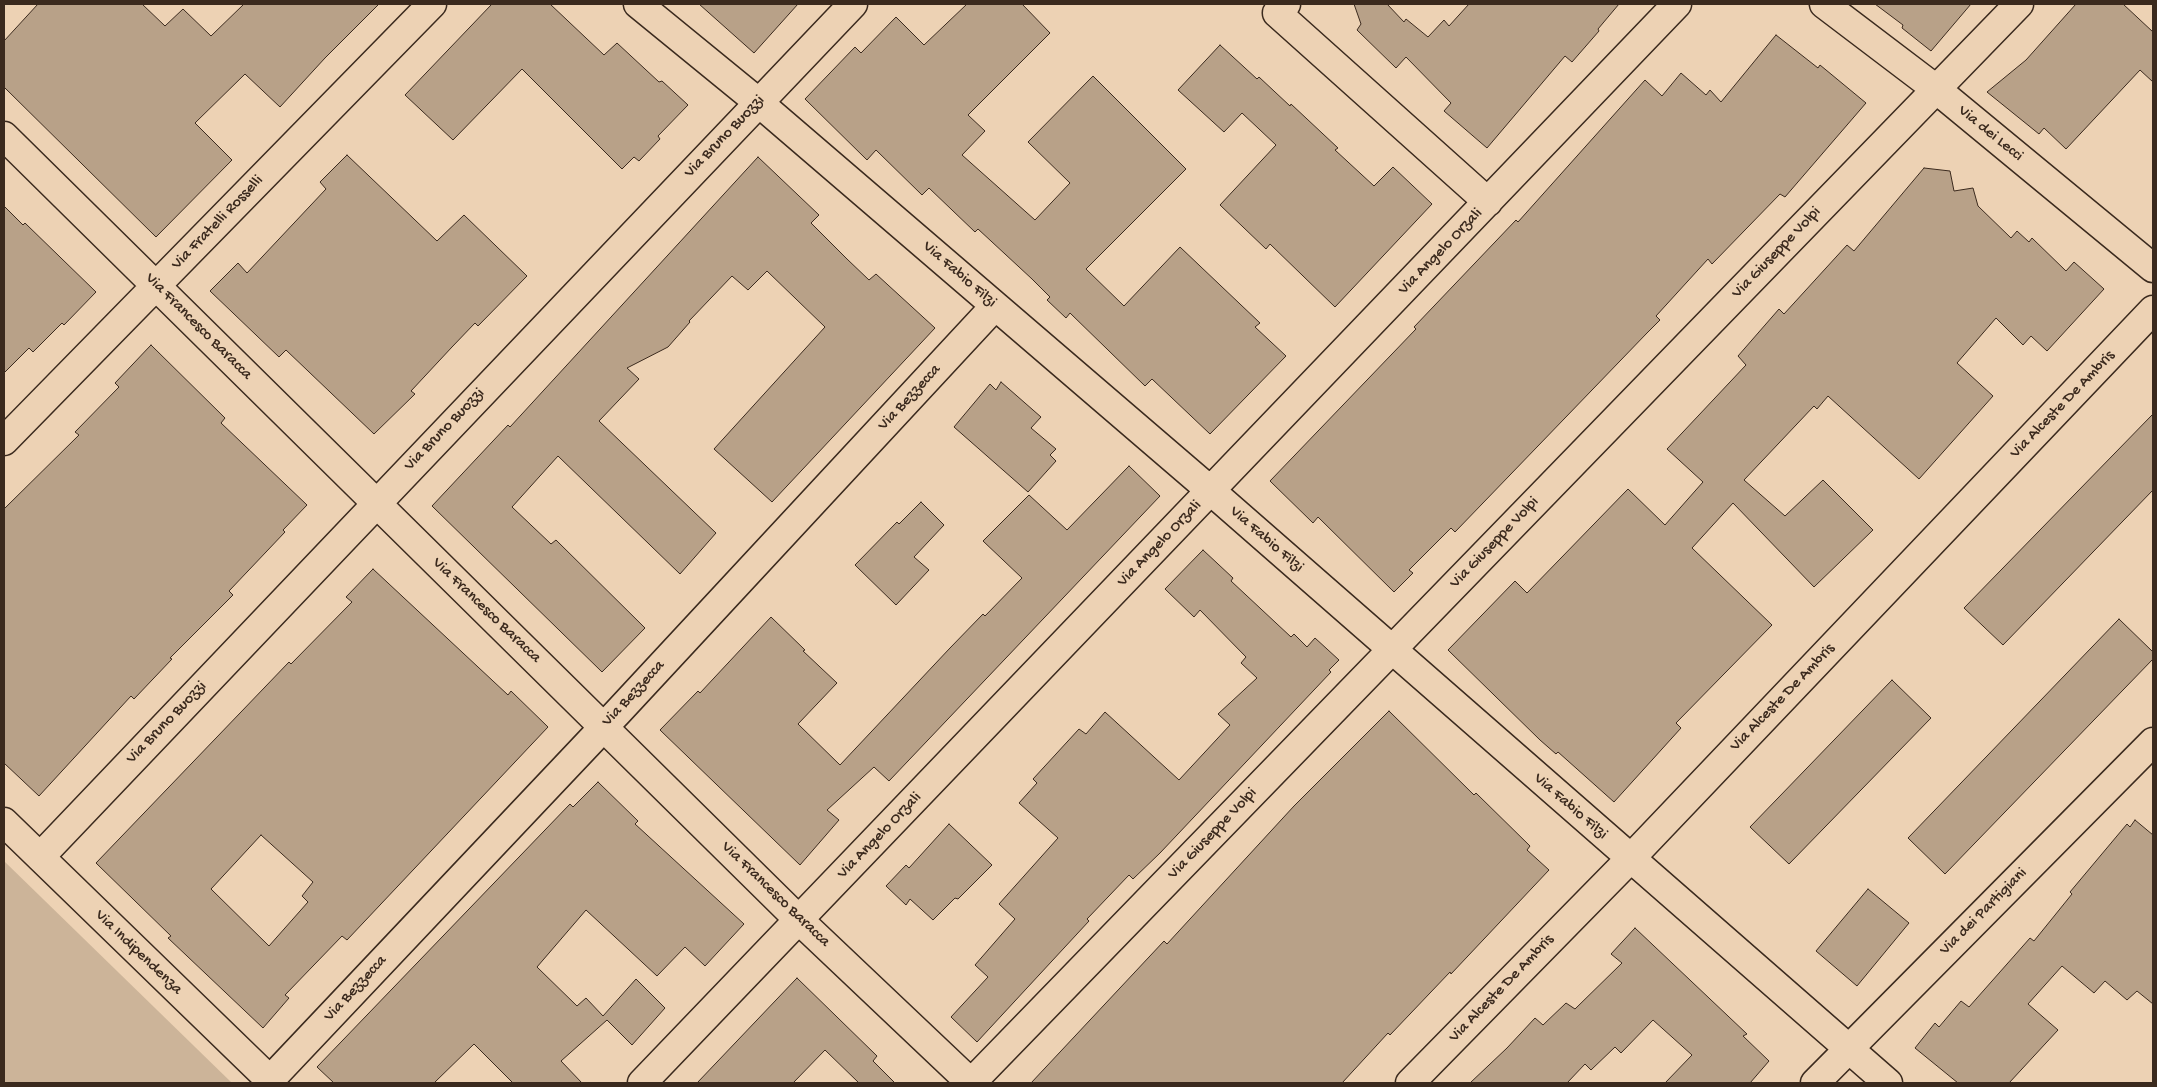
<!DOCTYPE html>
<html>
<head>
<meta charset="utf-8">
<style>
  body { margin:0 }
  #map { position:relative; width:2157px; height:1087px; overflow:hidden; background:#edd2b4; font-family:"Gochi Hand",sans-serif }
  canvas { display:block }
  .frame { position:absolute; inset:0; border:5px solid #3b2a1e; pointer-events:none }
</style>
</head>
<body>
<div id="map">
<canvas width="2157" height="1087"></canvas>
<div class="frame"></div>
</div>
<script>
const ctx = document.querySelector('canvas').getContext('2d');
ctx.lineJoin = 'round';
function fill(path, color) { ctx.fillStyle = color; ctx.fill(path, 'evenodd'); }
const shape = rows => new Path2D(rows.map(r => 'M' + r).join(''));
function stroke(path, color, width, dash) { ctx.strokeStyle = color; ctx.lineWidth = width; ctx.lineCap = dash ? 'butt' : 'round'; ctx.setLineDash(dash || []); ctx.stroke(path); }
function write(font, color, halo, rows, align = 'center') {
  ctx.font = font + ' "Gochi Hand",sans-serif'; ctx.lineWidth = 4.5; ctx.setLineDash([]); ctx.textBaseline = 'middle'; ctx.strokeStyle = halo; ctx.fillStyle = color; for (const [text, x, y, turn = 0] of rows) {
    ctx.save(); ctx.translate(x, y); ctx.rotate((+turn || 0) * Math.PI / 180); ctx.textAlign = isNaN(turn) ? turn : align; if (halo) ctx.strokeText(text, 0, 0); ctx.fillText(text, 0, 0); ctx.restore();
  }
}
fill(shape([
  [4,861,232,1083,4,1083]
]), '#ccb499');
const building = shape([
  [38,4,142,4,165,26,183,9,211,36,244,4,379,4,325,58,280,107,245,74,195,123,232,160,156,237,4,87,4,41,38,4],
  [492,4,550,4,604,55,617,43,659,82,662,81,688,105,658,136,660,139,639,161,634,157,622,169,522,69,453,140,405,95,492,4],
  [699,4,798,4,754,53,699,4],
  [967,4,1022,4,1050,33,968,115,985,131,962,155,1035,220,1070,183,1028,142,1093,76,1186,169,1086,269,1124,306,1180,247,1260,323,1255,327,1286,356,1210,434,1152,379,1145,386,1070,313,1066,318,1047,300,1050,297,1032,279,978,229,975,232,929,188,922,195,876,150,867,160,805,99,855,47,861,53,896,17,924,45,967,4],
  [1354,4,1387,4,1404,22,1406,19,1428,37,1444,20,1449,26,1469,4,1619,4,1598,29,1599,31,1572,62,1565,56,1487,148,1444,111,1451,103,1406,57,1396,68,1357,30,1361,24,1354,4],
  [1875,4,1971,4,1931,51,1902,28,1903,25,1875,4],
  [2076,4,2123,4,2153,32,2153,82,2140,70,2066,149,2044,128,2039,134,1987,92,2026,60,2076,4],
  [1776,35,1818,68,1820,65,1866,103,1785,197,1780,194,1712,264,1708,259,1656,316,1660,320,1647,333,1455,532,1451,528,1409,570,1413,573,1394,592,1318,517,1313,523,1270,481,1416,329,1414,327,1516,220,1518,222,1645,80,1662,96,1681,73,1706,95,1710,90,1721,102,1776,35],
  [1220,45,1257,79,1259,77,1290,106,1291,104,1338,148,1335,150,1374,186,1393,167,1432,204,1335,307,1270,244,1266,249,1220,205,1276,145,1242,113,1224,132,1178,90,1220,45],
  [347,155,437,241,464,215,527,276,478,326,475,323,452,347,411,391,415,394,374,434,286,350,279,357,210,291,238,263,247,273,326,189,320,182,347,155],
  [758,157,819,215,811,223,847,259,869,280,876,274,935,328,772,502,714,449,825,327,767,271,748,290,732,276,689,321,690,322,668,347,627,368,639,379,599,421,716,533,680,574,558,456,512,507,551,544,556,540,645,628,602,672,432,506,508,425,510,427,758,157],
  [1924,168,1950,171,1954,191,1973,188,1978,206,2011,238,2017,231,2029,242,2032,238,2066,271,2074,262,2104,289,2047,351,2031,336,2023,345,1996,318,1957,363,1993,396,1919,479,1828,396,1817,409,1814,406,1744,480,1785,516,1823,480,1873,530,1814,587,1733,503,1692,548,1772,625,1676,723,1681,728,1614,802,1558,752,1556,754,1540,740,1448,650,1515,581,1527,593,1628,489,1665,525,1703,482,1667,449,1746,365,1738,356,1779,309,1784,314,1847,245,1854,251,1924,168],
  [4,206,23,225,25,223,96,292,64,325,62,323,33,352,29,348,4,373,4,206],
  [151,345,225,418,221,423,307,505,283,530,285,532,229,591,233,595,170,658,172,659,134,699,131,696,39,796,4,763,4,509,79,435,75,432,119,387,115,383,151,345],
  [1001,382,1041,417,1031,428,1056,449,1050,455,1056,461,1028,492,954,427,990,384,996,390,1001,382],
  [2153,414,2153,490,2003,645,1964,608,2153,414],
  [1129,466,1160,496,889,781,874,767,827,810,839,820,800,865,660,730,698,691,700,693,771,617,805,650,803,651,837,683,798,724,840,765,950,648,983,614,985,616,1022,578,983,541,1029,495,1067,530,1129,466],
  [921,502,944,525,914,557,929,570,896,605,855,565,897,522,899,524,921,502],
  [1203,550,1233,578,1231,581,1291,637,1294,634,1307,647,1315,638,1339,660,1329,670,1331,672,1160,853,1133,879,1129,875,1087,919,1089,921,977,1042,951,1017,988,977,975,965,1015,919,999,904,1058,838,1019,803,1037,783,1033,779,1079,729,1086,734,1105,712,1179,780,1230,725,1218,714,1257,678,1241,663,1246,657,1200,610,1194,617,1165,589,1203,550],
  [373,569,508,695,511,691,548,727,347,940,342,936,285,995,289,998,263,1028,168,938,171,936,96,863,289,662,291,664,352,602,346,597,373,569],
  [261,835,313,882,302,896,308,902,269,946,211,889,261,835],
  [2119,619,2153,652,2153,659,1945,874,1908,838,2119,619],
  [1892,680,1931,718,1789,864,1750,827,1892,680],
  [1389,711,1474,795,1476,793,1530,846,1527,850,1549,870,1451,974,1450,972,1390,1035,1388,1033,1342,1083,1031,1083,1164,941,1167,944,1294,806,1389,711],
  [598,782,638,821,635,824,744,924,705,966,685,947,657,976,586,910,537,967,577,1006,586,998,603,1016,636,979,665,1008,632,1045,607,1020,561,1061,582,1083,513,1083,474,1044,434,1083,334,1083,317,1067,570,804,573,807,598,782],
  [2135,820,2153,835,2153,1004,2137,991,2127,1000,2105,981,2094,993,2062,966,2028,1004,2058,1030,2009,1083,1958,1083,1915,1048,1935,1023,1939,1027,1961,1001,1969,1007,2030,938,2034,941,2072,894,2070,892,2127,824,2130,827,2135,820],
  [949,824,992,865,958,899,955,898,933,920,910,899,906,905,886,886,906,865,909,868,949,824],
  [1868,889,1909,923,1857,986,1816,951,1868,889],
  [1635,928,1747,1034,1743,1036,1769,1061,1750,1083,1665,1083,1692,1055,1653,1020,1621,1053,1615,1047,1591,1070,1585,1064,1567,1083,1470,1083,1507,1048,1535,1018,1543,1025,1566,1003,1575,1009,1622,963,1611,954,1635,928],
  [797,978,877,1056,873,1061,895,1083,859,1083,825,1050,793,1083,697,1083,797,978]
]);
fill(building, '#b8a188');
stroke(building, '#3b2a1e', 1);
const street = shape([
  [638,4,758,102,1211,491,1888,1083],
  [1286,4,1277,13,1488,202],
  [1824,4,1936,89,2153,268],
  [4,136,799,920,971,1083],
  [4,441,432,4],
  [4,822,273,1083],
  [40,857,853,4],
  [270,1080,618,712,995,306],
  [642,1083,1677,4],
  [971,1083,2019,4],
  [1410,1083,1630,859,2153,310],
  [1815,1083,2153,742]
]);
stroke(street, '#3b2a1e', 31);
stroke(street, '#edd2b4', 28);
write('16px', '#3b2a1e', '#edd2b4', [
  ["Via dei Lecci",1990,134,39],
  ["Via Bruno Buozzi",725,137,-46],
  ["Via Fratelli Rosselli",218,223,-46],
  ["Via Angelo Orzali",1441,252,-46],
  ["Via Giuseppe Volpi",1777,253,-46],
  ["Via Fabio Filzi",959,275,41],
  ["Via Francesco Baracca",198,327,45],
  ["Via Bezzecca",910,398,-47],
  ["Via Alceste De Ambris",2063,405,-46],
  ["Via Bruno Buozzi",445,430,-46],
  ["Via Fabio Filzi",1266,540,41],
  ["Via Giuseppe Volpi",1495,543,-46],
  ["Via Angelo Orzali",1160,544,-46],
  ["Via Francesco Baracca",486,611,44],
  ["Via Bezzecca",634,694,-47],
  ["Via Alceste De Ambris",1783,698,-46],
  ["Via Bruno Buozzi",167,723,-46],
  ["Via Fabio Filzi",1570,807,41],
  ["Via Giuseppe Volpi",1213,834,-46],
  ["Via Angelo Orzali",880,836,-46],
  ["Via Francesco Baracca",775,895,44],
  ["Via dei Partigiani",1984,912,-45],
  ["Via Indipendenza",138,953,44],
  ["Via Bezzecca",356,989,-47],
  ["Via Alceste De Ambris",1502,989,-46]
]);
</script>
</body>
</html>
